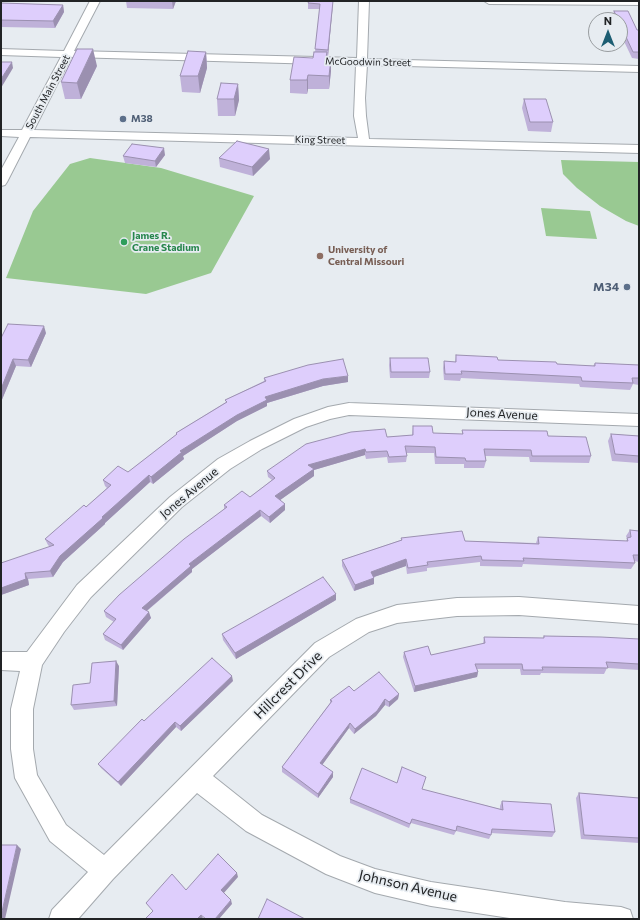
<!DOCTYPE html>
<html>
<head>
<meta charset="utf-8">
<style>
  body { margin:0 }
  #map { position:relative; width:640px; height:920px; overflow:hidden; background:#e7ecf1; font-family:Commissioner,sans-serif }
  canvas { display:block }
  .frame { position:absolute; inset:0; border:2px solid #212325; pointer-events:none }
  .north { position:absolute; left:588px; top:12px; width:40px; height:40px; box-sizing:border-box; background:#e7ecf1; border:1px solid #989c9f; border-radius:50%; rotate:0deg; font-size:11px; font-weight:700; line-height:16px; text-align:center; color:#212325 }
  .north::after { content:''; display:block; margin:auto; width:14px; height:18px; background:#1d5e73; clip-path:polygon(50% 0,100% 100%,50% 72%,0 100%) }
</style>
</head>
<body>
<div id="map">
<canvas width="640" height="920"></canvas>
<div class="frame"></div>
<div class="north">N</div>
</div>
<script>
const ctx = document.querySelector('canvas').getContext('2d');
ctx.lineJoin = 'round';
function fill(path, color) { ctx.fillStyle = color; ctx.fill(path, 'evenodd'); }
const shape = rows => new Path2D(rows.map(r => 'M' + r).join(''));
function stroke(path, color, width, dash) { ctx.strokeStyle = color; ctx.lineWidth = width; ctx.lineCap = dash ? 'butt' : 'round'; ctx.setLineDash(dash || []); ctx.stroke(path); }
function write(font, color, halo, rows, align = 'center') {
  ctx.font = font + ' Commissioner,sans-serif'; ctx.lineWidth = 3.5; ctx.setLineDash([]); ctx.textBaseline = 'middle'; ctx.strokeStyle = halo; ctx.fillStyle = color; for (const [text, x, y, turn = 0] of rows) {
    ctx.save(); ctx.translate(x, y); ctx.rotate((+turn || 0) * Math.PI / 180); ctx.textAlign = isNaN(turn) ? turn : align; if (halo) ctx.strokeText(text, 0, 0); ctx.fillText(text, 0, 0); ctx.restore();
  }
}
fill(shape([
  [90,158,161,168,254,196,211,273,146,294,6,278,33,211,70,164],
  [561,160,639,162,639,226,626,221,600,206,577,188,563,174],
  [541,208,590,211,597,239,546,236]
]), '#99c992');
const street = shape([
  [90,1,100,1,74,51,357,58,359,1,369,1,367,59,639,66,639,72,367,65,365,98,366,116,369,139,639,145,639,153,30,137,7,182,5,185,1,186,1,170,19,137,1,136,1,130,22,130,61,57,1,55,1,49,64,51,90,1],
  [71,57,356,65,354,116,358,138,34,130,71,57],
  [484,1,639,1,639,5,489,4,484,1],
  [349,403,639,414,639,426,349,415,330,419,306,427,262,449,230,469,182,507,91,597,64,632,42,665,33,709,33,749,37,775,66,825,104,855,315,643,356,619,397,605,457,598,519,597,639,606,639,624,519,615,457,616,397,623,369,632,329,657,213,776,262,815,340,856,375,869,431,882,565,902,621,907,630,910,633,919,516,919,431,906,375,893,326,874,246,831,197,793,113,879,78,919,49,919,52,910,88,872,50,841,15,778,11,749,11,709,20,671,1,670,1,652,27,652,77,585,170,497,218,459,250,441,294,419,328,407,349,403]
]);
stroke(street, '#a4a9ae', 2);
fill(street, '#fff');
fill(shape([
  [126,1,176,1,173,9,127,8],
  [333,1,328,56,327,56,327,58,331,71,329,89,308,89,307,94,290,93,290,80,313,58,315,52,320,9,308,9,308,3],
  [1,3,63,5,64,12,55,28,1,27],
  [614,11,637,30,639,30,639,59,632,58,620,33,620,20,614,20,613,16],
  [206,52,207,68,200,93,182,92,180,76],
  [97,66,81,99,65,99,61,82],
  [238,84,239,100,235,116,218,116,217,99],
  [524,99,553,122,551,132,528,131,522,108],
  [165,155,156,167,125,163,123,156],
  [219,158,270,159,253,176,220,167],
  [46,333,31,367,16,366,1,402,1,338],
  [456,355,498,360,593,366,595,363,639,365,639,385,633,384,630,390,580,387,579,384,461,378,460,381,444,380,443,368,444,361,455,362],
  [390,358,430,372,429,378,390,378,389,365],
  [264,378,348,382,323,386,267,403,267,406,237,421,183,456,184,459,153,484,150,482,105,523,105,524,63,562,53,577,28,579,29,585,1,595,50,547,48,545,45,539,86,507,107,488,105,486,103,480,128,472,176,435,176,433,226,402,225,400,264,381],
  [413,426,433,433,462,434,462,430,548,436,591,456,589,463,530,462,529,457,485,456,486,461,484,468,464,468,464,464,435,464,434,453,406,453,407,456,406,462,388,463,387,457,366,459,365,455,314,470,314,476,280,500,285,504,285,510,270,523,261,516,192,569,192,572,147,611,151,618,123,650,105,640,103,634,114,622,106,617,104,611,224,509,224,505,250,497,272,480,268,477,267,471,387,437,412,435],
  [611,434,639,436,639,463,612,461,608,441],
  [630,530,639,531,639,562,634,561,635,563,631,569,523,564,522,567,480,566,480,562,427,568,427,571,407,574,406,566,374,577,374,584,354,591,342,566,342,560,401,540,401,538,465,541,536,543,538,537,626,541,627,539,626,536],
  [336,600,236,659,223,640,222,634],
  [544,636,639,639,639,670,607,668,604,674,541,673,540,675,521,675,520,669,477,669,478,672,477,677,414,692,403,657,404,652,431,655,483,644,484,637,543,638],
  [119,666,117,706,74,710,71,705,90,683],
  [233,681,181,731,176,727,121,786,101,768,98,764,144,721],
  [354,691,399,694,398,699,389,707,385,705,376,716,354,734,349,728,322,765,333,777,318,798,282,772,282,767,330,703,330,700],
  [397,783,500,809,500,806,502,801,555,832,552,837,491,833,491,835,489,839,456,831,454,835,411,823,409,828,350,803,350,799],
  [579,793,639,798,639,843,581,839,576,798]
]), '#bfb1d9');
fill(shape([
  [172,1,176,1,173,9],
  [333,1,333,4,328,56,328,50],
  [63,5,64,12,55,28,53,21],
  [93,49,97,66,81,99,77,83],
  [206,52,207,68,200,93,198,76],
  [331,58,331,71,329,89,329,76],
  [12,62,13,68,1,88,1,79],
  [308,75,308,89,307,94,307,80],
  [238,84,239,100,235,116,234,99],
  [164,148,165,155,156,167,155,161],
  [269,149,270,159,253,176,252,167],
  [44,326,46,333,31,367,28,360],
  [13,359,16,366,1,402,1,389],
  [348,376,348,382,323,386,267,403,267,406,237,421,183,456,184,459,153,484,151,477,180,451,265,397,323,379],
  [365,449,365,455,314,470,314,476,276,503,275,496,308,465],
  [149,475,150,482,105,523,105,524,63,562,53,577,50,571,60,556,102,517],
  [285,504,285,510,270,523,269,517],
  [260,510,261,516,192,569,192,572,144,613,142,608,189,564],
  [406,559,406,566,371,578,371,572],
  [25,573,28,579,29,585,1,595,1,588],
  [374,578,374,584,354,591,355,585],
  [336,594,336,600,236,659,235,653],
  [149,612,151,618,123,650,121,645],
  [116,661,119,666,117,706,114,701],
  [478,672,477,677,414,692,415,686],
  [232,676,233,681,181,731,180,726],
  [399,694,398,699,389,707,389,702],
  [385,699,385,705,376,716,354,734,355,729],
  [175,722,176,727,121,786,118,782],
  [350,723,349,728,320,768,320,763],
  [333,772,333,777,318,798,318,794],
  [17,845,21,849,5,919,1,919,1,916],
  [237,873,238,877,223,894,221,890],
  [231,900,232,904,219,919,215,919],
  [201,915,203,918,202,919,197,919]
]), '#9b90b0');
const building = shape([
  [309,1,333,1,328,50,315,49,320,4,308,3,309,1],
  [1,3,63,5,53,21,1,20,1,3],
  [614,11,628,11,637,30,639,30,639,52,633,52,620,24,620,20,618,20,614,11],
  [77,49,93,49,77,83,61,82,77,49],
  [188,51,206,52,198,76,180,76,188,51],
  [314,52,327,52,326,58,331,58,329,76,308,75,307,80,290,80,294,57,313,58,314,52],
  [1,62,12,62,1,79,1,62],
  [221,83,238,84,234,99,217,99,221,83],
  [524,99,546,99,553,122,530,122,524,99],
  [237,141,269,149,252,167,219,158,237,141],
  [132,144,164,148,155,161,123,156,132,144],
  [8,324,44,326,28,360,13,359,1,389,1,338,8,324],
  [456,355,497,357,498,360,556,362,557,364,595,366,595,363,639,365,639,378,632,378,633,383,582,381,581,377,461,371,462,374,445,374,444,361,456,362,456,355],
  [390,358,428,358,430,372,391,372,390,358],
  [343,359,348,376,323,379,265,397,267,400,237,415,180,451,182,452,151,477,149,475,102,517,103,518,60,556,50,571,25,573,26,579,1,588,1,563,54,545,45,539,84,505,86,507,111,485,103,480,118,466,128,472,177,434,176,433,227,402,225,400,266,381,264,378,308,365,343,359],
  [413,426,432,426,433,433,463,434,462,430,547,431,548,436,586,437,591,456,532,456,531,450,484,449,486,461,466,461,465,458,436,457,435,447,405,446,407,456,389,457,387,451,366,452,365,449,308,465,314,469,275,496,285,504,269,517,260,510,189,564,191,566,142,608,149,612,121,645,103,634,116,619,104,611,119,595,184,539,227,507,224,505,242,491,250,497,275,478,267,471,306,444,351,432,385,429,387,437,413,435,413,426],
  [611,434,639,436,639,456,615,454,611,434],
  [630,530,639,531,639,555,633,555,635,563,523,558,524,561,482,560,481,556,427,562,428,565,408,568,406,559,371,572,374,578,355,585,342,560,402,540,401,538,462,531,465,541,539,544,538,537,628,541,627,538,631,537,630,530],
  [323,577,336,594,235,653,222,634,323,577],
  [544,636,601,637,639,639,639,664,606,662,608,668,542,667,543,670,523,670,522,664,475,664,478,672,415,686,404,652,428,646,431,655,485,643,484,637,544,638,544,636],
  [212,658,232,676,180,726,175,722,118,782,98,764,142,719,144,721,212,658],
  [116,661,114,701,71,705,73,685,90,683,92,663,116,661],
  [379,672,399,694,389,702,385,699,377,711,355,729,350,723,320,763,333,772,318,794,282,767,332,701,330,700,349,686,354,691,379,672],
  [402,767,426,777,422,789,503,810,502,801,551,804,555,832,492,829,491,835,457,826,456,831,412,819,410,824,350,799,362,768,397,783,402,767],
  [579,793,639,798,639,838,584,835,579,793],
  [1,845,17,845,1,916,1,845],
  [218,854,237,873,221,890,231,900,215,919,206,919,201,915,197,919,145,919,153,911,146,903,172,874,186,890,218,854],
  [267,899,305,919,258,919,267,899]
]);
fill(building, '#decefc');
stroke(building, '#9b90b0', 1);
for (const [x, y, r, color] of [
  [123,119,4,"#5c6f8a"],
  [124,242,4,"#2e9e5b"],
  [320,256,4,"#8d6e63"],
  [627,287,4,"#5c6f8a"]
]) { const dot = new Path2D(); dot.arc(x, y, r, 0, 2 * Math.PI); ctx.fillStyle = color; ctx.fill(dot); stroke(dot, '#e7ecf1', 1.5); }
write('10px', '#212325', '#e7ecf1', [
  ["McGoodwin Street",368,62,1],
  ["South Main Street",48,92,-62],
  ["King Street",320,140,1]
]);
write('bold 10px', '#4e5e75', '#e7ecf1', [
  ["M38",131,119]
], 'left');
write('bold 10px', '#27864d', '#e7ecf1', [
  ["James R.",132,236],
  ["Crane Stadium",132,248]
], 'left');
write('bold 10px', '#785e54', '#e7ecf1', [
  ["University of",328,250],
  ["Central Missouri",328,262]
], 'left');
write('bold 12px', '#4e5e75', '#e7ecf1', [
  ["M34",619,287]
], 'right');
write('12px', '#212325', '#e7ecf1', [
  ["Jones Avenue",502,414,3],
  ["Jones Avenue",189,493,-40]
]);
write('14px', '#212325', '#e7ecf1', [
  ["Hillcrest Drive",288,685,-45],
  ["Johnson Avenue",408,886,13]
]);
</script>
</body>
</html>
